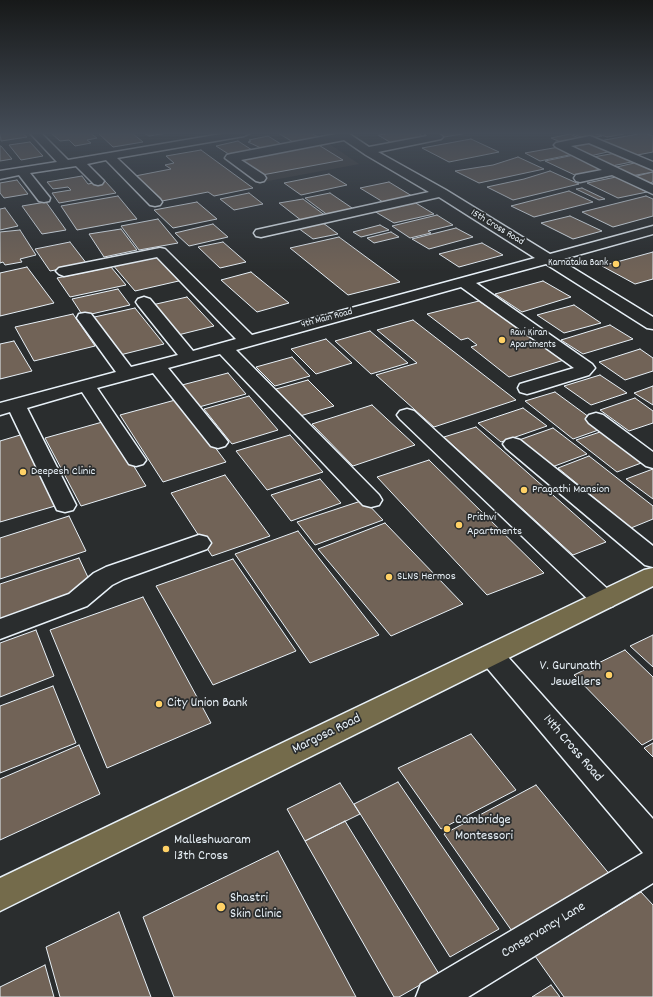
<!DOCTYPE html>
<html>
<head>
<meta charset="utf-8">
<style>
  body { margin:0 }
  canvas { display:block; background:#2a2d2e }
</style>
</head>
<body>
<canvas width="653" height="997"></canvas>
<script>
const ctx = document.querySelector('canvas').getContext('2d');
ctx.lineJoin = 'round';
function fill(path, color) { ctx.fillStyle = color; ctx.fill(path, 'evenodd'); }
const shape = rows => new Path2D(rows.map(r => 'M' + r).join(''));
function stroke(path, color, width, dash) { ctx.strokeStyle = color; ctx.lineWidth = width; ctx.lineCap = dash ? 'butt' : 'round'; ctx.setLineDash(dash || []); ctx.stroke(path); }
function write(font, color, halo, rows, align = 'center') {
  ctx.font = font + ' Dekko,sans-serif'; ctx.lineWidth = 3.5; ctx.setLineDash([]); ctx.textBaseline = 'middle'; ctx.strokeStyle = halo; ctx.fillStyle = color; for (const [text, x, y, turn = 0] of rows) {
    ctx.save(); ctx.translate(x, y); ctx.rotate((+turn || 0) * Math.PI / 180); ctx.textAlign = isNaN(turn) ? turn : align; if (halo) ctx.strokeText(text, 0, 0); ctx.fillText(text, 0, 0); ctx.restore();
  }
}
fill(shape([
  [322,139,359,164,257,183,227,157]
]), '#3f3d3a');
const building = shape([
  [0,133,22,133,27,137,1,141,0,133],
  [51,133,90,133,97,138,87,140,91,143,75,146,69,140,60,141,51,133],
  [98,133,132,133,143,142,113,147,98,133],
  [144,133,168,133,149,136,144,133],
  [278,133,311,133,320,138,293,142,278,133],
  [393,133,417,133,427,138,393,144,378,135,393,133],
  [436,133,468,133,444,137,436,133],
  [581,133,593,133,602,136,586,139,573,134,581,133],
  [596,133,621,133,624,134,607,137,596,133],
  [644,133,653,136,653,152,632,156,599,141,644,133],
  [570,134,583,140,563,143,551,138,570,134],
  [268,136,281,144,261,148,248,142,251,141,249,140,268,136],
  [471,139,499,152,449,162,422,148,471,139],
  [238,141,252,150,230,155,216,146,238,141],
  [589,141,612,151,590,156,567,145,589,141],
  [30,142,43,156,21,160,9,145,30,142],
  [317,144,343,160,262,175,238,158,317,144],
  [0,146,1,146,12,159,0,161,0,146],
  [559,147,574,154,540,161,525,153,559,147],
  [201,150,253,188,214,196,208,192,162,201,135,176,171,169,165,165,174,163,166,156,201,150],
  [616,153,636,161,612,166,593,157,616,153],
  [574,155,608,171,579,177,545,161,574,155],
  [518,157,544,169,479,183,455,171,493,165,518,157],
  [639,162,653,169,653,172,631,176,612,168,639,162],
  [550,171,579,184,513,200,487,187,524,179,550,171],
  [653,172,653,182,649,183,633,177,653,172],
  [329,174,347,185,301,195,284,183,329,174],
  [82,176,88,184,105,181,116,193,59,203,52,193,71,190,68,187,53,189,47,182,82,176],
  [616,177,647,192,618,198,587,183,616,177],
  [17,180,28,194,4,198,0,193,0,183,17,180],
  [389,182,412,196,383,202,360,188,389,182],
  [582,188,605,199,599,200,576,189,582,188],
  [569,191,593,202,534,217,511,206,569,191],
  [249,193,263,204,234,210,220,199,249,193],
  [330,193,355,210,329,216,305,198,330,193],
  [118,196,137,219,77,230,61,206,118,196],
  [646,196,653,199,653,216,613,227,582,212,646,196],
  [303,199,326,216,302,221,279,203,303,199],
  [46,202,66,230,42,234,22,206,46,202],
  [197,202,217,219,173,228,154,210,197,202],
  [414,202,434,214,394,223,374,211,414,202],
  [5,208,18,226,0,230,0,209,5,208],
  [437,215,453,225,428,231,431,233,410,238,392,226,437,215],
  [570,216,602,231,573,239,541,223,570,216],
  [158,219,178,243,139,250,121,226,158,219],
  [323,223,338,234,313,239,298,228,323,223],
  [213,224,228,237,189,246,175,233,213,224],
  [380,225,389,230,361,237,353,232,380,225],
  [456,228,473,237,429,249,412,239,456,228],
  [121,229,137,250,104,257,89,234,121,229],
  [20,230,36,255,20,259,22,262,5,265,3,262,0,263,0,232,20,230],
  [391,232,399,237,374,243,367,238,391,232],
  [339,237,400,282,348,295,290,248,339,237],
  [70,242,87,264,50,271,35,249,70,242],
  [223,242,246,262,220,268,198,247,223,242],
  [482,243,503,255,459,267,439,254,482,243],
  [653,252,653,279,635,284,602,266,653,252],
  [158,254,183,280,135,291,112,264,158,254],
  [27,267,54,303,0,316,0,273,27,267],
  [111,267,126,285,70,297,57,278,111,267],
  [251,272,289,303,257,312,221,280,251,272],
  [543,281,571,297,522,312,495,294,543,281],
  [118,289,130,305,83,316,72,299,118,289],
  [187,297,214,326,178,335,152,305,187,297],
  [479,301,506,320,512,318,564,360,509,377,471,347,477,345,468,338,461,340,427,314,479,301],
  [574,305,601,323,564,333,537,315,574,305],
  [135,308,164,344,116,356,90,318,135,308],
  [73,314,95,346,34,361,15,327,73,314],
  [413,320,516,400,434,427,376,375,417,363,377,330,413,320],
  [610,325,633,339,583,354,561,340,610,325],
  [370,331,408,363,371,374,335,341,370,331],
  [326,339,352,363,316,374,291,349,326,339],
  [14,341,32,371,0,379,0,344,14,341],
  [640,349,653,358,653,371,625,380,599,362,640,349],
  [292,357,310,376,275,386,256,367,292,357],
  [228,373,246,394,199,407,182,385,228,373],
  [600,375,627,393,591,405,564,386,600,375],
  [308,380,334,406,300,416,276,389,308,380],
  [653,386,653,405,634,393,653,386],
  [555,392,604,428,573,439,525,401,555,392],
  [249,396,278,430,232,444,204,409,249,396],
  [635,398,653,411,653,423,629,431,600,410,635,398],
  [179,399,226,462,163,482,120,415,179,399],
  [372,405,415,445,353,466,312,424,372,405],
  [523,408,547,426,501,442,478,423,523,408],
  [106,421,146,486,81,506,45,438,106,421],
  [476,427,606,542,573,555,444,437,476,427],
  [553,428,587,454,552,467,519,440,553,428],
  [603,431,644,462,617,472,576,440,603,431],
  [27,433,62,504,0,522,0,441,27,433],
  [290,435,323,472,267,490,236,451,290,435],
  [589,456,653,506,653,519,631,528,558,468,589,456],
  [429,460,544,573,487,595,377,477,429,460],
  [653,469,653,499,626,479,653,469],
  [225,475,270,536,212,556,171,493,225,475],
  [320,479,341,503,291,521,271,495,320,479],
  [364,500,383,520,315,545,297,522,364,500],
  [69,516,86,551,0,579,0,538,69,516],
  [385,523,463,604,391,636,318,549,385,523],
  [298,531,379,635,310,663,235,554,298,531],
  [79,558,93,588,0,619,0,584,79,558],
  [233,559,296,651,213,685,156,586,233,559],
  [143,597,211,723,107,768,50,630,143,597],
  [36,630,54,676,0,697,0,643,36,630],
  [653,635,653,667,630,646,653,635],
  [625,650,653,677,653,739,642,745,574,675,625,650],
  [53,686,76,743,0,773,0,706,53,686],
  [471,734,516,790,441,829,398,768,471,734],
  [653,743,653,757,644,748,653,743],
  [79,745,100,794,0,840,0,779,79,745],
  [398,782,499,929,450,957,354,804,398,782],
  [340,783,360,814,305,841,287,809,340,783],
  [536,785,611,876,514,934,444,834,536,785],
  [345,821,439,974,399,997,394,997,305,841,345,821],
  [278,851,356,997,174,997,143,917,278,851],
  [641,892,653,905,653,997,564,997,535,956,641,892],
  [119,912,151,997,60,997,46,947,119,912],
  [45,965,54,997,0,997,0,987,45,965],
  [551,985,560,997,532,997,551,985]
]);
fill(building, '#716357');
stroke(building, '#e8f1f8', 1);
const minor = shape([
  [30,133,41,133,68,160,227,133,250,133,244,136,117,158,160,199,162,202,160,205,155,206,150,205,106,160,87,164,104,181,102,184,98,185,94,184,76,166,30,173,50,198,49,201,44,202,39,201,19,175,0,179,0,171,57,162,30,133],
  [336,133,348,133,369,147,427,136,425,133,437,133,441,135,443,137,441,139,378,152,446,190,550,254,653,226,653,234,560,260,653,317,653,329,647,328,546,264,476,283,592,364,595,368,589,375,534,392,527,394,520,392,518,388,520,384,574,368,461,287,236,350,379,495,382,500,379,505,371,507,363,505,220,354,168,368,225,438,228,442,225,446,218,448,211,446,153,373,97,388,146,460,143,464,136,466,129,464,82,392,27,408,76,505,73,510,65,512,57,510,10,412,0,415,0,403,116,372,77,318,79,314,85,313,91,314,131,367,178,355,138,305,136,302,138,299,144,297,150,299,193,351,236,339,157,257,64,276,59,274,56,271,59,268,160,248,165,249,252,335,535,258,439,197,261,237,256,236,254,233,256,230,429,192,366,155,344,140,241,160,264,175,266,178,264,181,260,182,256,181,225,158,227,155,231,154,336,134,336,133],
  [590,136,653,162,653,170,589,143,571,146,653,185,653,194,612,175,580,182,576,181,574,178,576,175,602,170,556,147,554,145,556,143,590,136],
  [407,409,414,411,613,594,617,600,613,606,604,609,595,606,400,419,397,415,400,411,407,409],
  [596,413,603,415,653,452,653,468,646,466,589,423,586,419,589,415,596,413],
  [513,438,520,440,653,546,653,567,645,565,506,448,503,444,506,440,513,438],
  [199,535,207,537,211,543,207,549,124,579,112,585,87,606,0,639,0,619,69,594,94,573,106,567,199,535],
  [491,645,500,648,653,819,653,883,468,997,416,997,421,984,643,853,482,662,478,655,482,648,491,645]
]);
const major = shape([
  [653,568,653,586,0,911,0,878,644,570,653,568]
]);
stroke(minor, '#e8f1f8', 3);
stroke(major, '#e8f1f8', 3);
fill(minor, '#2a2d2e');
fill(major, '#746b4b');
const sky = ctx.createLinearGradient(0, 0, 0, 272);
sky.addColorStop(0, '#171919');
sky.addColorStop(0.49, '#444c57');
sky.addColorStop(1, '#444c5700');
ctx.fillStyle = sky;
ctx.fillRect(0, 0, 653, 272);
for (const [x, y, r, color] of [
  [616,264,4,"#ffd166"],
  [502,340,4,"#ffd166"],
  [23,472,4,"#ffd166"],
  [524,490,4,"#ffd166"],
  [459,525,4,"#ffd166"],
  [389,577,4,"#ffd166"],
  [609,675,4,"#ffd166"],
  [159,704,4,"#ffd166"],
  [447,829,4,"#ffd166"],
  [166,849,4,"#ffd166"],
  [221,907,5,"#ffd166"]
]) { const dot = new Path2D(); dot.arc(x, y, r, 0, 2 * Math.PI); ctx.fillStyle = color; ctx.fill(dot); stroke(dot, '#2a2d2e', 1.5); }
write('10px', '#e8f1f8', '#2a2d2e', [
  ["15th Cross Road",497,228,31],
  ["4th Main Road",327,319,-15]
]);
write('10px', '#e8f1f8', '#2a2d2e', [
  ["Karnataka Bank",608,264],
  ["Ravi Kiran",510,334,"left"],
  ["Apartments",510,346,"left"]
], 'right');
write('12px', '#e8f1f8', '#2a2d2e', [
  ["Deepesh Clinic",31,472],
  ["Pragathi Mansion",532,490],
  ["Prithvi",467,518],
  ["Apartments",467,532],
  ["SLNS Hermos",397,577]
], 'left');
write('14px', '#e8f1f8', '#2a2d2e', [
  ["V. Gurunath",601,667,"right"],
  ["Jewellers",601,683,"right"],
  ["City Union Bank",167,704],
  ["Cambridge",455,821],
  ["Montessori",455,837],
  ["Malleshwaram",174,841],
  ["13th Cross",174,857],
  ["Shastri",230,899],
  ["Skin Clinic",230,915]
], 'left');
write('14px', '#e8f1f8', '#2a2d2e', [
  ["Margosa Road",327,735,-26],
  ["14th Cross Road",572,749,49],
  ["Conservancy Lane",544,931,-31]
]);
</script>
</body>
</html>
